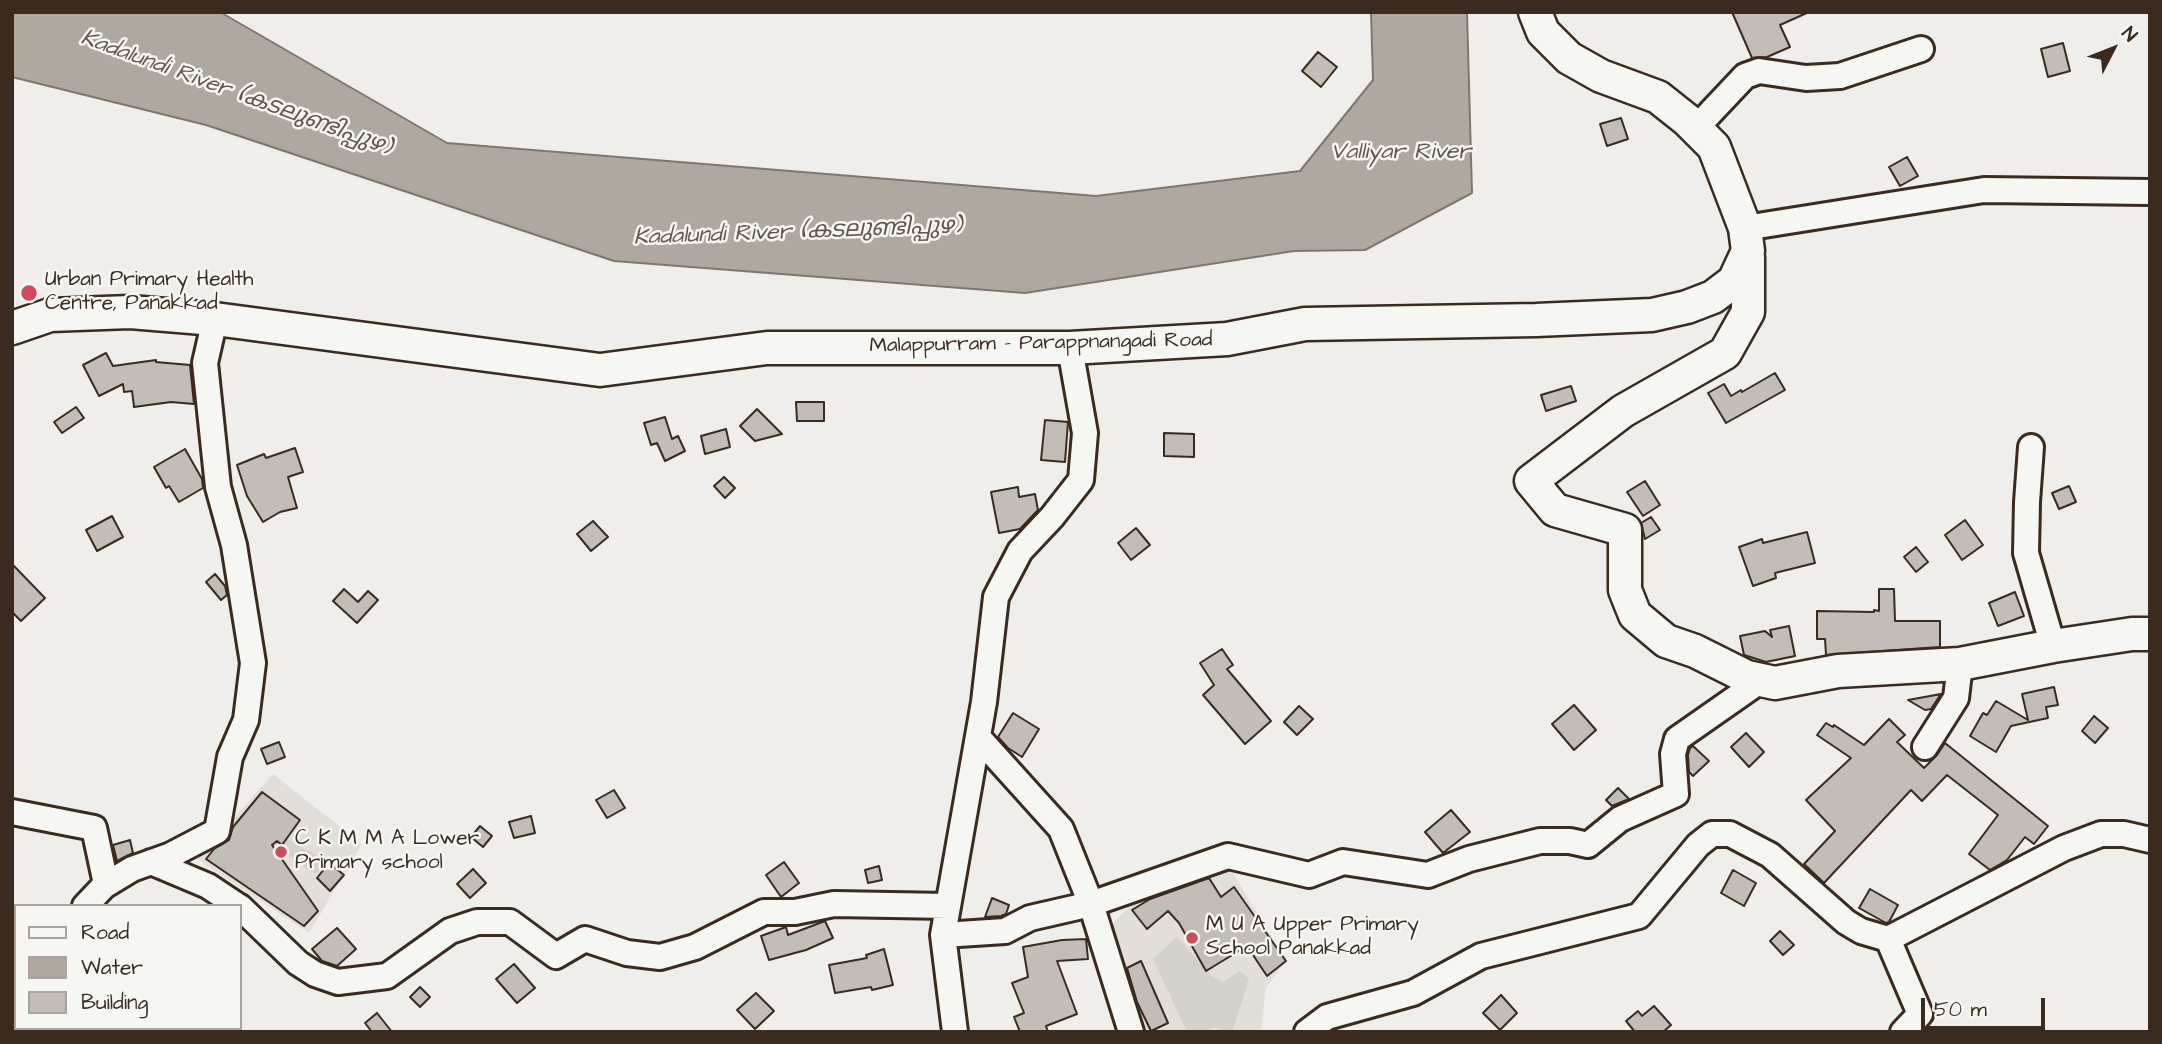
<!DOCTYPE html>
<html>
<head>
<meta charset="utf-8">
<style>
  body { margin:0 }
  #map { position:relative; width:2162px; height:1044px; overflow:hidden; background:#efeeea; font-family:"Architects Daughter",sans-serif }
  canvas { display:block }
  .frame { position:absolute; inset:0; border:14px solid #3b2a1e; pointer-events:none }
  .legend { position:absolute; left:14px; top:904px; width:228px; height:126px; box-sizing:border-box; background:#f6f6f2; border:2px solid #aba49d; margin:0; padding:9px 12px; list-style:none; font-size:21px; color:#3b2a1e }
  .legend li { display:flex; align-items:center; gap:14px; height:35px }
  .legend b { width:35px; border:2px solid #aba49d }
  .north { position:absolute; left:2078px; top:14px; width:70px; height:70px; -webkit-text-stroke:5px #f6f6f2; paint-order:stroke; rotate:48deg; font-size:19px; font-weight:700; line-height:28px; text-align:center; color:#3b2a1e }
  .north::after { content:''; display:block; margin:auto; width:24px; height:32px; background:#3b2a1e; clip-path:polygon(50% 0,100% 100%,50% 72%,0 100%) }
  .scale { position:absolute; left:1921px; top:998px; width:124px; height:32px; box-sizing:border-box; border:4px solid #3b2a1e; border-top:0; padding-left:9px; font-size:21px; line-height:24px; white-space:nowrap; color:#3b2a1e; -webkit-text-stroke:5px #f6f6f2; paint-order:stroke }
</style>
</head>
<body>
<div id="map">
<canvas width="2162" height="1044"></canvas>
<div class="frame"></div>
<ul class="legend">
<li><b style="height:9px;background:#f6f6f2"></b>Road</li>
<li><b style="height:19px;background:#afa8a1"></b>Water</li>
<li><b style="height:19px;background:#c2bdb7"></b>Building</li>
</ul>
<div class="north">N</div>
<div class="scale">50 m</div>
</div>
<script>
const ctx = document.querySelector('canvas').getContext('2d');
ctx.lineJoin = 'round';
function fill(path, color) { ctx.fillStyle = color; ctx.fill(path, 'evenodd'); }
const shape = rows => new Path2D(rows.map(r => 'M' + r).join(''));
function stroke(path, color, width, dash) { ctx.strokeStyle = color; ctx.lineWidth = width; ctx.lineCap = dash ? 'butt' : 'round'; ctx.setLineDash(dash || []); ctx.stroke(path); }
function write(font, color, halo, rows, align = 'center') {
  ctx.font = font + ' "Architects Daughter","Noto Sans Malayalam",sans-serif'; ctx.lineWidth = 5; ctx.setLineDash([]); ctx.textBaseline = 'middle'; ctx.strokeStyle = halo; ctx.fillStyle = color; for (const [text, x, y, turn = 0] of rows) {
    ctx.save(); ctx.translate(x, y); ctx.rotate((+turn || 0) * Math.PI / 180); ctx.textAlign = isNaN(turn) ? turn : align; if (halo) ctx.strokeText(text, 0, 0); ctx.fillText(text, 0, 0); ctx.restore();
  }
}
fill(shape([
  [273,774,362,844,309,933,197,859],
  [1224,858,1286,961,1266,988,1261,1032,1138,1032,1110,953,1112,924,1151,885]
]), '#e2dfdb');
fill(shape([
  [263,825,327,862,315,874,256,833],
  [1177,937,1212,976,1223,982,1240,971,1249,979,1232,1032,1225,1032,1214,1027,1206,1032,1187,1032,1153,959]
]), '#d4d1cc');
const water = shape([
  [12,12,220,12,447,143,1096,196,1300,171,1373,80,1371,12,1467,12,1472,193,1365,250,1294,251,1025,293,614,261,206,125,12,77,12,12]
]);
fill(water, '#afa8a1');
stroke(water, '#81766d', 2);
const building = shape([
  [1732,12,1809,12,1780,25,1790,47,1767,57,1752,58,1732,12],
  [2063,43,2070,71,2048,77,2041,49,2063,43],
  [1318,52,1337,67,1321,87,1302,71,1318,52],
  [1621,118,1628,139,1607,146,1600,124,1621,118],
  [1907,157,1918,176,1900,186,1889,167,1907,157],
  [106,353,113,366,156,360,156,362,190,365,194,404,171,402,134,407,132,391,124,392,123,384,99,396,83,365,106,353],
  [1775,373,1785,390,1726,423,1708,393,1724,384,1731,396,1741,390,1742,392,1775,373],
  [1571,386,1576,401,1546,411,1541,395,1571,386],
  [796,402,824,402,824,421,797,421,796,402],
  [76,407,84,418,62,433,54,422,76,407],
  [757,409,782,434,755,441,740,426,757,409],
  [665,417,672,439,678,436,685,451,665,461,657,443,651,445,644,423,665,417],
  [1045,420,1068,422,1065,462,1041,460,1045,420],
  [726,429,730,447,705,454,701,436,726,429],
  [1164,433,1194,434,1194,457,1164,456,1164,433],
  [295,448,303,472,288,477,297,508,280,512,263,522,247,496,237,465,264,454,266,458,295,448],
  [185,449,202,479,203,488,179,502,169,486,166,488,154,467,185,449],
  [724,477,735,488,725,498,714,486,724,477],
  [1645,481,1660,505,1643,516,1627,492,1645,481],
  [2069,486,2076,502,2059,509,2052,493,2069,486],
  [1018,487,1019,497,1035,494,1038,510,1020,529,999,533,991,492,1018,487],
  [112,516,123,537,97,551,86,530,112,516],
  [1651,517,1660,530,1645,539,1641,523,1651,517],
  [1965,520,1983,545,1962,560,1945,535,1965,520],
  [593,521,608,537,591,551,577,534,593,521],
  [1136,528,1150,545,1131,560,1118,543,1136,528],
  [1807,532,1815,563,1775,573,1776,578,1753,586,1739,547,1762,539,1763,543,1807,532],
  [1916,547,1928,562,1916,572,1904,557,1916,547],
  [12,564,45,598,21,621,12,612,12,564],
  [215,574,225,586,227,595,221,600,206,582,215,574],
  [344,589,358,602,368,591,378,600,357,623,333,601,344,589],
  [1879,589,1894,589,1895,621,1940,621,1940,647,1826,655,1825,639,1817,639,1817,611,1874,612,1874,610,1879,611,1879,589],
  [2015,592,2024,616,1998,626,1989,603,2015,592],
  [1789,626,1795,656,1766,662,1744,655,1740,636,1765,631,1772,637,1770,630,1789,626],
  [1222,649,1233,665,1227,669,1271,721,1245,744,1203,695,1214,685,1200,663,1222,649],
  [2054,687,2058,705,2046,707,2048,718,2011,726,1996,752,1970,736,1983,713,1987,715,1996,701,2028,720,2022,694,2054,687],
  [1941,694,1931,709,1925,710,1908,700,1941,694],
  [1574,705,1596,730,1574,750,1552,724,1574,705],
  [1299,706,1313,719,1297,735,1284,722,1299,706],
  [1013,713,1039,729,1022,757,1008,748,998,737,1013,713],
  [2094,716,2108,728,2095,743,2082,731,2094,716],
  [1889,719,1905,735,1897,742,1924,768,1937,755,1945,743,2048,826,2034,844,2025,837,2007,860,1990,870,1969,854,1998,815,1947,775,1922,801,1911,790,1824,883,1804,864,1835,831,1806,800,1851,758,1817,735,1826,723,1833,727,1834,725,1864,745,1889,719],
  [1746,733,1764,752,1749,767,1731,747,1746,733],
  [279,742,285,757,267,764,261,749,279,742],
  [1693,746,1709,761,1693,776,1689,772,1688,755,1690,748,1693,746],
  [1618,788,1629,799,1612,806,1606,800,1618,788],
  [614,790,625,808,607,818,596,800,614,790],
  [262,792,300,820,282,845,277,841,272,845,318,911,304,926,206,859,214,849,229,840,233,827,262,792],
  [1451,810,1470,832,1443,853,1425,832,1451,810],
  [531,816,535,833,514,838,509,822,531,816],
  [480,826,492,836,483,847,471,837,480,826],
  [130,840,133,853,117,861,113,845,130,840],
  [784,862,799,883,781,897,766,875,784,862],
  [329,863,344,875,330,891,317,878,329,863],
  [879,866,882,880,868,883,865,870,879,866],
  [473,869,486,883,470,898,457,884,473,869],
  [1733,870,1756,883,1744,906,1721,893,1733,870],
  [1209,878,1221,897,1234,887,1286,961,1267,976,1247,946,1206,971,1179,923,1168,911,1147,929,1132,910,1150,899,1209,878],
  [1870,889,1898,905,1889,922,1886,923,1859,908,1870,889],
  [992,898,1009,905,1006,914,1001,916,985,917,992,898],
  [825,921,833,938,806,950,769,960,761,936,786,927,788,935,825,921],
  [337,928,356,949,337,966,322,961,312,949,337,928],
  [1780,931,1794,945,1783,955,1770,941,1780,931],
  [1086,939,1088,959,1057,961,1077,1014,1046,1026,1048,1032,1020,1032,1014,1017,1024,1013,1012,983,1028,977,1023,947,1062,940,1086,939],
  [884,949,893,985,872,990,871,987,835,993,829,965,867,958,866,955,884,949],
  [1141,961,1168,1023,1151,1031,1137,1002,1127,968,1141,961],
  [514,964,535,988,517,1003,496,979,514,964],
  [420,987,430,997,420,1007,410,997,420,987],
  [756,993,774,1011,755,1029,737,1010,756,993],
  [1501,995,1517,1013,1500,1030,1483,1013,1501,995],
  [1654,1006,1671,1025,1663,1032,1635,1032,1626,1021,1638,1011,1642,1016,1654,1006],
  [377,1013,392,1032,372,1032,365,1023,377,1013]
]);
fill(building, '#c2bdb7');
stroke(building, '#3b2a1e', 2);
const minor = shape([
  [1696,128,1745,76,1759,71,1806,78,1840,76,1921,49],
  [1745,228,1984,190,2150,192],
  [2031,447,2027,502,2026,553,2053,646],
  [978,737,1061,829,1091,904,1131,1032],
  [1925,747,1956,698,1960,664],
  [12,812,94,828,106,884],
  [151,862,208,886,238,906],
  [85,906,104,886,132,869,171,855,217,831,230,757,246,720,253,663,234,545,218,487,205,363,215,319],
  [240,907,298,963,315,974,338,982,387,976,450,931,477,922,510,922,556,956,585,939,627,953,660,957,695,947,764,912,795,912,834,904,948,906],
  [943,935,1005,931,1030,918,1091,904,1228,856,1309,875,1343,862,1428,875,1469,859,1540,841,1570,841,1588,845,1620,819,1676,794,1673,754,1677,739,1760,681],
  [1888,939,1920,1014,1903,1032],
  [12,979,16,977],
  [955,1032,943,935,984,702,996,597,1020,551,1052,517,1081,480,1085,433,1070,348],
  [1307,1032,1327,1017,1413,993,1481,956,1639,916,1698,845,1712,834,1730,834,1770,855,1846,922,1861,931,1888,939,2064,848,2101,834,2124,834,2150,840]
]);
const major = shape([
  [1748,257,1748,312,1725,353,1623,411,1531,481,1555,510,1625,530,1625,590,1635,615,1666,641,1695,651,1747,677,1775,683,1838,671,1960,664,2053,646,2132,634,2150,634],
  [12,328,50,315,130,312,215,319,600,370,767,348,1070,348,1227,339,1305,324,1536,320,1652,315,1687,307,1713,297,1734,281,1748,251,1745,228,1714,147,1687,120,1658,97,1601,76,1569,58,1543,32,1535,12]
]);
stroke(minor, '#3b2a1e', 30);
stroke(major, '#3b2a1e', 37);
stroke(minor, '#f6f6f2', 24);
stroke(major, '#f6f6f2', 32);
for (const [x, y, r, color] of [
  [29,293,9,"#d1495b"],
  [281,852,7,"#d1495b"],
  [1192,938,7,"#d1495b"]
]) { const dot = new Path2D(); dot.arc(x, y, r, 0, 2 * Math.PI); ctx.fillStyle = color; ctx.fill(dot); stroke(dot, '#f6f6f2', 2.5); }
write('21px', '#3b2a1e', '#f6f6f2', [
  ["Urban Primary Health",45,281],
  ["Centre, Panakkad",45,305],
  ["C K M M A Lower",295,840],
  ["Primary school",295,864],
  ["M U A Upper Primary",1206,926],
  ["School Panakkad",1206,950]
], 'left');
write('21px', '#3b2a1e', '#f6f6f2', [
  ["Malappurram - Parappnangadi Road",1041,344,-1]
]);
write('italic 23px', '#64564c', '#f6f6f2', [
  ["Kadalundi River (കടലുണ്ടിപ്പുഴ)",236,94,20],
  ["Valliyar River",1401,153],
  ["Kadalundi River (കടലുണ്ടിപ്പുഴ)",798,233,-2]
]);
</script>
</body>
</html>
